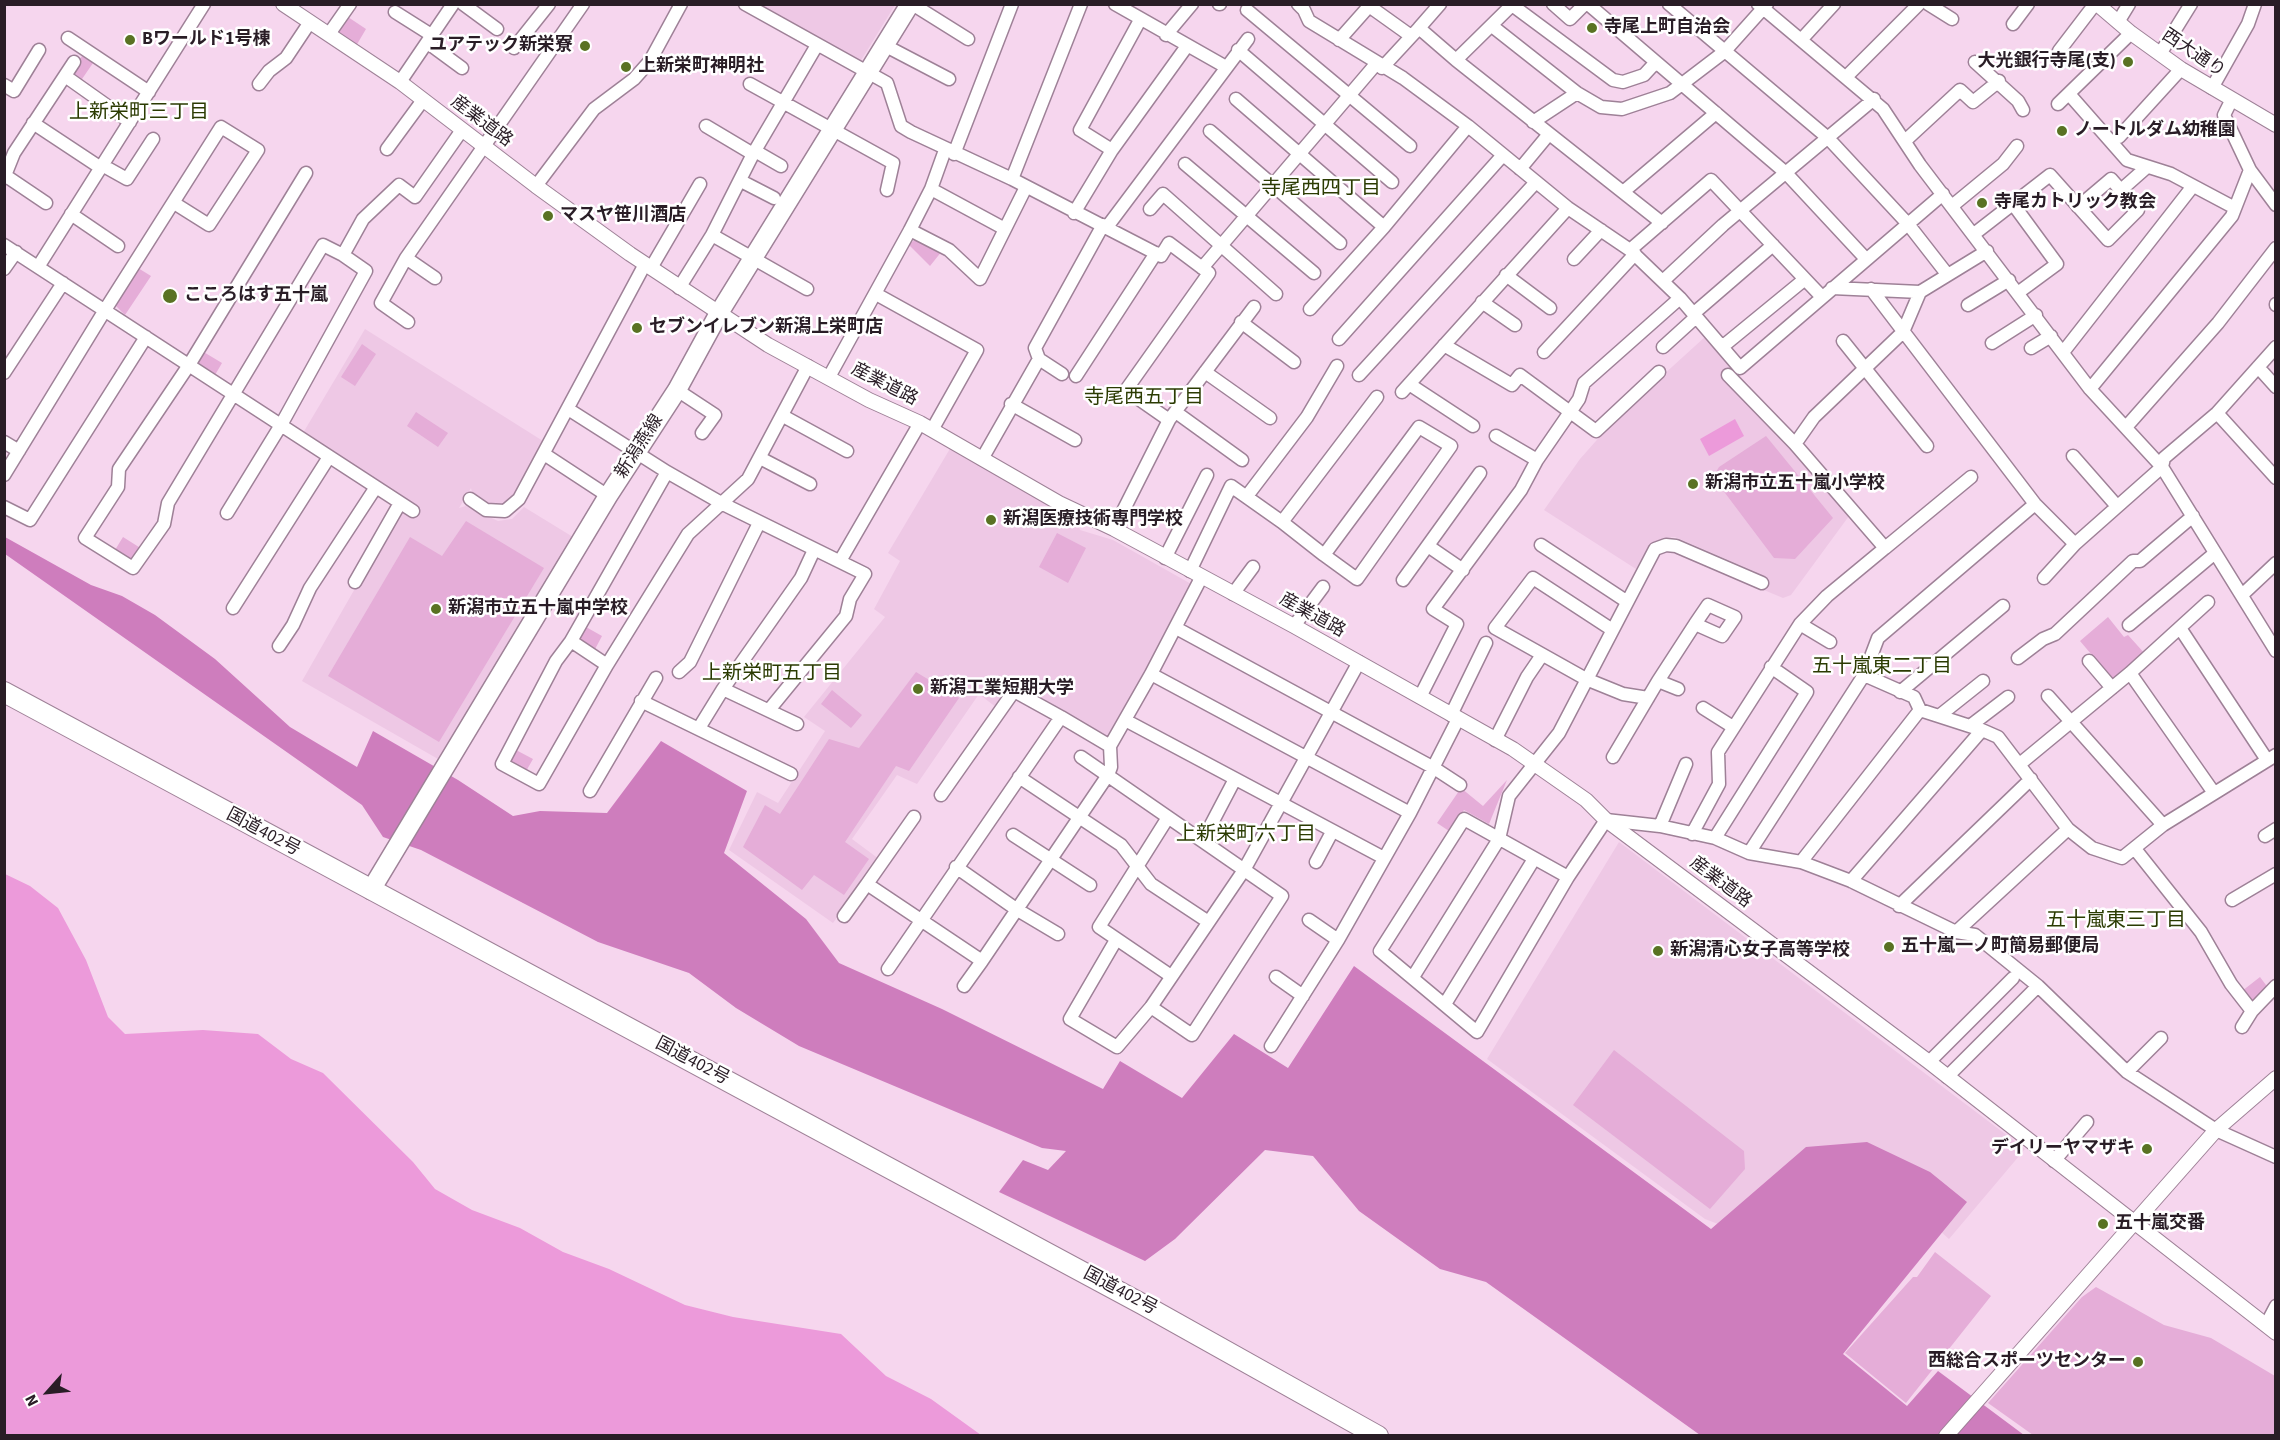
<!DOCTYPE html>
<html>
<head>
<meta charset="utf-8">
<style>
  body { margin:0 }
  #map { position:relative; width:2280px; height:1440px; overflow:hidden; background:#f6d6ee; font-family:"Source Sans 3",sans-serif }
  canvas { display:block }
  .frame { position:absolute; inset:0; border:6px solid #291d26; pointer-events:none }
  .north { position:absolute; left:18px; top:1362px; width:60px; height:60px; -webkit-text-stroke:4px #fff; paint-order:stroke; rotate:243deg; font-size:16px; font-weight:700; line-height:24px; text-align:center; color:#291d26 }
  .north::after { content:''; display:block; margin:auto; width:21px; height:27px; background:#291d26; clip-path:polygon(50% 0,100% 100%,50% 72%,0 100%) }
</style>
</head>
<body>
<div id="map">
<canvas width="2280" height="1440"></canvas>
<div class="frame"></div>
<div class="north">N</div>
</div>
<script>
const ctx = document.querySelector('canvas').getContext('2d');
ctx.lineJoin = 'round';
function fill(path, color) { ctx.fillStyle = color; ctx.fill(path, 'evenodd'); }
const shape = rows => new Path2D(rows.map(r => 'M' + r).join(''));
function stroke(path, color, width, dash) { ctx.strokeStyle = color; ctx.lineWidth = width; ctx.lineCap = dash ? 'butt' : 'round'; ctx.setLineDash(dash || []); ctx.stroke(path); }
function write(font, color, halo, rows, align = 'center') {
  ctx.font = font + ' "Source Sans 3","Noto Sans JP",sans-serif'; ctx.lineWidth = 5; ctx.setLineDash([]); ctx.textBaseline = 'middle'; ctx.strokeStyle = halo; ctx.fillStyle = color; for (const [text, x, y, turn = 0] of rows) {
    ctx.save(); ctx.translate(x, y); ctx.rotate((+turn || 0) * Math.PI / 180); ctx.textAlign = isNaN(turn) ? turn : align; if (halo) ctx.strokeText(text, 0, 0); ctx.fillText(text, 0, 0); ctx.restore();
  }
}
fill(shape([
  [765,4,895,5,860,62,763,9],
  [365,329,543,441,512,497,504,506,494,506,473,495,471,488,459,508,466,506,498,521,512,519,524,507,573,537,438,759,302,681,400,510,413,518,418,511,407,504,405,498,303,433],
  [1706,336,1794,439,1790,444,1849,516,1791,595,1783,598,1752,585,1756,572,1675,537,1664,538,1648,547,1636,569,1544,510,1580,459,1618,416],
  [951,447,1057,510,1078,524,1080,530,1113,540,1193,585,1111,735,1099,738,1040,698,1013,684,997,708,979,694,917,784,897,775,852,839,879,859,833,923,729,850,757,792,778,803,825,731,804,717,885,617,874,609,900,561,888,553],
  [1619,842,2025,1149,1949,1239,1912,1206,1718,1224,1705,1219,1487,1059]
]), '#eec8e5');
fill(shape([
  [348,17,366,29,356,46,340,35,339,28],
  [82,56,93,63,80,82,73,77,72,72],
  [917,239,942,251,930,266,908,244],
  [138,268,151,276,125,315,114,304],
  [362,344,376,354,355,386,341,377],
  [202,351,222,363,215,375,198,365,197,360],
  [416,412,448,433,438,447,407,426],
  [1766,436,1833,518,1795,559,1774,558,1713,477,1719,467],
  [466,521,544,568,439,742,328,676,410,537,442,556],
  [1057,533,1086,548,1068,583,1039,567],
  [123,537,142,549,136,559,131,560,115,550],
  [2108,617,2124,637,2128,635,2146,655,2114,681,2080,641],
  [586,627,602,636,593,653,578,641],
  [916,672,959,698,909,771,896,766,845,842,869,859,844,895,814,875,802,890,743,847,765,805,780,814,829,739,859,748],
  [832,690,862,715,851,728,821,704],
  [516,750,533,759,525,773,512,766,510,761],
  [1507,780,1489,824,1464,810,1449,831,1437,823,1461,788,1483,806],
  [2260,977,2269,989,2252,1004,2242,991],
  [1614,1050,1744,1151,1745,1169,1710,1209,1573,1105],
  [1935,1252,1991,1296,1906,1403,1845,1353,1913,1277,1917,1277],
  [2096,1287,2164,1325,2211,1338,2275,1376,2275,1435,2033,1435,1988,1403,2082,1297]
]), '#e5add8');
fill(shape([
  [5,537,91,585,122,596,155,615,215,659,290,727,357,767,373,731,458,780,513,816,540,811,607,813,661,741,747,791,724,853,806,919,839,963,942,1009,1103,1089,1120,1061,1182,1098,1234,1034,1288,1068,1354,966,1711,1229,1806,1147,1867,1142,1930,1172,1967,1202,1843,1354,1907,1406,1938,1371,2024,1435,1700,1435,1486,1282,1440,1269,1359,1211,1313,1156,1265,1150,1175,1239,1145,1261,999,1192,1023,1160,1048,1170,1066,1151,1042,1148,799,1046,736,1008,689,973,598,942,421,850,383,837,362,805,5,554]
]), '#ce7dbd');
fill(shape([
  [1735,419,1744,436,1709,456,1700,439],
  [5,874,30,886,58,908,86,960,108,1017,125,1034,203,1030,258,1034,291,1059,323,1073,413,1162,435,1189,472,1210,520,1228,563,1252,609,1269,685,1305,733,1317,841,1334,886,1376,931,1399,981,1435,5,1435]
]), '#ec9ada');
const minor = shape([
  [463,4,497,29],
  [745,4,887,83,901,126,911,132,1012,179,1161,256,1169,243,1209,273,1126,390,1169,420,1114,529],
  [912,4,968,39],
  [1115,4,1226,67],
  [1219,4,1220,4],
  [1298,4,1304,10,1309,21,1403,78,1468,126,1568,208,1630,250,1680,298,1740,368,1943,194],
  [1553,4,1570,19,1585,4],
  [1588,4,1786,173,1866,259],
  [1669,4,1828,138,1908,224,1947,274],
  [1758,4,1883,109,1920,165,2090,389,2162,467,2276,651],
  [1928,4,1952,19],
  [1512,5,1613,80,1623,82,1644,75,1656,62],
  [1369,6,1411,36],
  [1247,10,1410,146],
  [395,12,433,36],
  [2118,22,2129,4],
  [2013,24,2028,4],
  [1492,26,1577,93,1601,107,1622,109,1670,93,1682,84,1724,52,1767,4],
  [1419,28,1440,4],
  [329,34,350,4],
  [1166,35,1192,4],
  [68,38,149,92],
  [1339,40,1371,4],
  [1801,40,1834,4],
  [428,43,462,68],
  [884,45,949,79],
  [514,48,549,4],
  [1238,50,1392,182],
  [2059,51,2095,4],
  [2160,54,2191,4],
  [1456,60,1662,223],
  [1975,62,2018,101,2023,110],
  [1382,68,1419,28,1456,60,1513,4],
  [65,76,130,122],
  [1847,76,1919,4],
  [400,82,453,4],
  [259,84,269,71,286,58,310,22],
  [750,84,893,163,887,190],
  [4,85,14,91,39,50],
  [2212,88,2248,24,2255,4],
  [2069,94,2127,160,2171,174,2235,208],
  [1236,99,1384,227],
  [2231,101,2224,115,2250,170,2276,205],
  [2058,104,2131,33],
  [1533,122,1577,93],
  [33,123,101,168],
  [706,126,753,154],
  [1210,131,1340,243],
  [2119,137,2181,69],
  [1906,140,1960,90,1973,102,1999,81],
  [387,149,423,100],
  [1112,150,1080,130,1140,20],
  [755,151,781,166],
  [954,154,1012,4],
  [1185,164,1314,273],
  [102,165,127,179,153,139],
  [1520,169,1549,134],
  [306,173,189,365,119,469,118,487,85,538,133,568,164,524,168,503,323,245,343,255],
  [6,176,46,203],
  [4,178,14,153,74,62],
  [1012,179,1081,4],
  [741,181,774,198],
  [536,186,594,109,634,79,650,61,681,4],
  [931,189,1005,229],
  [2121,190,2147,167],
  [1623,192,1716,113],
  [2013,204,2057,264,2019,292],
  [1952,206,2003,164,2017,146],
  [1150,209,1163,194,1276,294],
  [1074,213,1112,150,1187,46],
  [71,214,118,246],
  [1107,227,1248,39],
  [910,230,949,250,980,279,1026,187],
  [1974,234,2050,175,2108,240,2138,210,2111,179,2078,207],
  [712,235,807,289],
  [4,245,413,511],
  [1630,250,1711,180,1822,297],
  [406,258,435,278],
  [1574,259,1601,230],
  [38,267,204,4],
  [651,268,700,184],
  [1202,268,1376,64],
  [4,269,16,252],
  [1506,275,1550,308],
  [1664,280,1723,225,1874,99],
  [679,288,712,235,753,154,817,45],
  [1832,288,1920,292],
  [1871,289,2035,504,2075,544,2162,467,2164,458,2217,413,2276,347],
  [876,294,977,350,932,430],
  [1482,302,1515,325],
  [2276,304,2276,305],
  [1968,305,2009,280],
  [1310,309,1384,227,1468,126],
  [1693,314,1773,245],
  [408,322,381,303,406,258,583,4],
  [1241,322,1294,362],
  [1339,339,1503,155],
  [1843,341,1927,446],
  [1992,343,2036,315],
  [1444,345,1512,385,1520,375,1596,431,1659,372],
  [1663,347,1696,317],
  [1722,347,1805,279],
  [2031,348,2051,336],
  [2064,351,2193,186],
  [1544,352,1635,254],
  [1039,359,1062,374],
  [2258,367,2276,387],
  [1205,372,1270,418],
  [4,373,63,283],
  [1359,375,1536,182],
  [1076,376,1156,253],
  [829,377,910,230,931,189,945,150],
  [1409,384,1473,426],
  [2090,389,2232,216,2250,170],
  [677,390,715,415,702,433],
  [1402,392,1568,208],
  [1011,404,1075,440],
  [568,409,667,472,723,504,865,574,850,599,846,616,769,710],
  [1177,413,1242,460],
  [2217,413,2276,478],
  [783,416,847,451],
  [1169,420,1254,307],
  [2127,426,2218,323,2276,248],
  [1496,436,1537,460],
  [4,442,19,451],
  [1795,444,1814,417,1903,332,1920,292,1987,251],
  [544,454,608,496],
  [2073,456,2116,505],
  [760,458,810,484],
  [982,459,1039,359,1035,348,1103,225],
  [4,475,105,310,221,127,258,150,209,225,174,203],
  [1247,496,1307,417,1337,366],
  [470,499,486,510,505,511,519,499,645,264],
  [4,507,30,520,146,337],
  [227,513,281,425,366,271,343,255,363,219,399,185,415,197,462,130],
  [1282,522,1324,555,1357,579,1451,446,1419,427,1324,555],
  [1541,545,1626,601],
  [1428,546,1463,570],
  [1885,548,1971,477],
  [1165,558,1207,475],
  [840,561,920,423],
  [1190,571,1231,486,1282,522,1377,397],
  [2044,578,2075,544],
  [1403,580,1480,473],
  [355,582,400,503],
  [1233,594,1253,567],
  [2242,595,2276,563],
  [233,608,329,457],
  [1800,624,1830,642],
  [2129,625,2215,553],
  [1294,626,1323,587],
  [1176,628,1434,768,1460,785],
  [2180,628,2267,760],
  [1611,629,1533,578,1495,628,1586,679,1623,694,1648,698],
  [571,641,667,472],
  [279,646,293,625,310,588,376,487],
  [2018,658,2043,639,2055,634,2133,561,2140,561,2193,516],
  [2089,661,2112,688],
  [607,665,571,641,556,661,502,764,539,784,607,665,688,534,748,479,808,366],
  [679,672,690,662,759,523],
  [2130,673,2214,793],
  [1151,674,1410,813],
  [1864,675,1914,697,1920,710],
  [1658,681,1678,689],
  [723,689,797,724],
  [1900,692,2003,606],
  [2048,696,2163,825],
  [1420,697,1457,624,1433,609,1521,490,1537,460,1579,399,1584,383,1680,298],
  [641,701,791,774],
  [1703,708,1733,727],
  [1451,715,1486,643],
  [1939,716,1983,681],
  [1125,720,1384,858],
  [1970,726,2008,697],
  [699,728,723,689,801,578,814,550],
  [1495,740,1527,677,1542,655],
  [1081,757,1282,896,1192,1035,1151,1007],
  [1613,757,1658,681,1695,624,1708,605,1735,617,1722,636,1695,624],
  [2021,763,2130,673,2208,602],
  [1019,777,1121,845,1151,884,1207,921],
  [590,791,656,678],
  [941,795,1014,691,1061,717],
  [914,817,867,884,982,961,1108,775,1111,767,1110,746,1151,674,1201,578],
  [1167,819,1099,927,1171,976],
  [1660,826,1686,764],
  [1692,834,1719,784,1718,752,1800,624,1827,596,1885,548,1795,444,1728,375],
  [1013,835,1090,885],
  [2265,836,2276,829],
  [1715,838,1807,692,1771,667],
  [1203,840,1235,779],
  [2135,849,2201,932,2231,984,2252,1011],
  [1749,853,1864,675,1878,638,2035,504],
  [1316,862,1332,832],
  [1801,862,1920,710,1982,730],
  [956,867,1016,909,1058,934],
  [1568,877,1464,819,1380,951,1477,1032,1568,877,1606,820,1660,826,1715,838,1749,853,1801,862,1851,881,1956,932,1975,935,2038,986,2127,1072,2216,1130,2276,1157],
  [1851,881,1982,730,1998,737,2068,829,2092,848,2122,858,2163,825,2276,755],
  [2232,900,2276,874],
  [1899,906,2031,779],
  [844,916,867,884],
  [1309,920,1338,940],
  [1956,932,2068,829],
  [1116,940,1070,1019,1117,1047,1151,1007,1244,870,1359,662],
  [888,969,1061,717,1110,746],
  [1276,977,1303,996],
  [1413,977,1499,839,1509,796,1559,733,1655,549,1666,545,1676,546,1762,583],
  [964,986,982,961],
  [1445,1004,1534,859],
  [2242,1027,2252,1011,2276,986],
  [1271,1046,1338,940,1410,813,1458,719],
  [1929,1062,2013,978],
  [2127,1072,2161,1038],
  [1947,1077,2038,986],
  [2054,1161,2087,1122],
  [2266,1325,2276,1306]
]);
const tertiary = shape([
  [283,4,400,82,536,186,630,254,768,345,869,400,920,423,1059,503,1114,529,1294,626,1513,749,1586,800,1606,820,1929,1062,2276,1333],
  [2097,4,2131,33,2181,69,2276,125],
  [1946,1436,2216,1130,2276,1078]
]);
const primary = shape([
  [371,890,608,496,677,390,719,313,910,4]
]);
const trunk = shape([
  [4,692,1142,1304,1378,1436]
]);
stroke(minor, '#9e8197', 15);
stroke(tertiary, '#9e8197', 16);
stroke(primary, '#9e8197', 21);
stroke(trunk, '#9e8197', 22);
stroke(minor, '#fff', 12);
stroke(tertiary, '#fff', 14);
stroke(primary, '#fff', 18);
stroke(trunk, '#fff', 20);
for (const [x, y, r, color] of [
  [1592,28,6,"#597223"],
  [130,40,6,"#597223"],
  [585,46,6,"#597223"],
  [2128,62,6,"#597223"],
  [626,67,6,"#597223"],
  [2062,131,6,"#597223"],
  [1982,203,6,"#597223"],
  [548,216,6,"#597223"],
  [170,296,8,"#597223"],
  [637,328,6,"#597223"],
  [1693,484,6,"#597223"],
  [991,520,6,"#597223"],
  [436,609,6,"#597223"],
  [918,689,6,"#597223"],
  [1889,947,6,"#597223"],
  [1658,951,6,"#597223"],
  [2147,1149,6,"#597223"],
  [2103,1224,6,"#597223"],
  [2138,1362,6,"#597223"]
]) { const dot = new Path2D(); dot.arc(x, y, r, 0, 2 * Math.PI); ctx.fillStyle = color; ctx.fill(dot); stroke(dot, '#fff', 2); }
write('bold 18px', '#291d26', '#fff', [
  ["寺尾上町自治会",1604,28],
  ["Bワールド1号棟",142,40],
  ["ユアテック新栄寮",573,46,"right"],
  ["大光銀行寺尾(支)",2116,62,"right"],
  ["上新栄町神明社",638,67],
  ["ノートルダム幼稚園",2074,131],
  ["寺尾カトリック教会",1994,203],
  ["マスヤ笹川酒店",560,216],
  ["こころはす五十嵐",184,296],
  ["セブンイレブン新潟上栄町店",649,328],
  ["新潟市立五十嵐小学校",1705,484],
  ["新潟医療技術専門学校",1003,520],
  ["新潟市立五十嵐中学校",448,609],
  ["新潟工業短期大学",930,689],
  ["五十嵐一ノ町簡易郵便局",1901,947],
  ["新潟清心女子高等学校",1670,951],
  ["デイリーヤマザキ",2135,1149,"right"],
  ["五十嵐交番",2115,1224],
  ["西総合スポーツセンター",2126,1362,"right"]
], 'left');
write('18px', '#291d26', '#fff', [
  ["西大通り",2193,54,34],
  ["産業道路",481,122,37],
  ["産業道路",884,385,27],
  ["新潟燕線",640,447,-57],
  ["産業道路",1312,616,29],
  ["国道402号",263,833,28],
  ["産業道路",1720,883,37],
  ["国道402号",692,1062,28],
  ["国道402号",1120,1292,28]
]);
write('20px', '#2b3b02', '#fff', [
  ["上新栄町三丁目",139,114],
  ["寺尾西四丁目",1321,190],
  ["寺尾西五丁目",1144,399],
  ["五十嵐東二丁目",1882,668],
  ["上新栄町五丁目",772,675],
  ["上新栄町六丁目",1246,836],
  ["五十嵐東三丁目",2116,922]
]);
</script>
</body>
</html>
